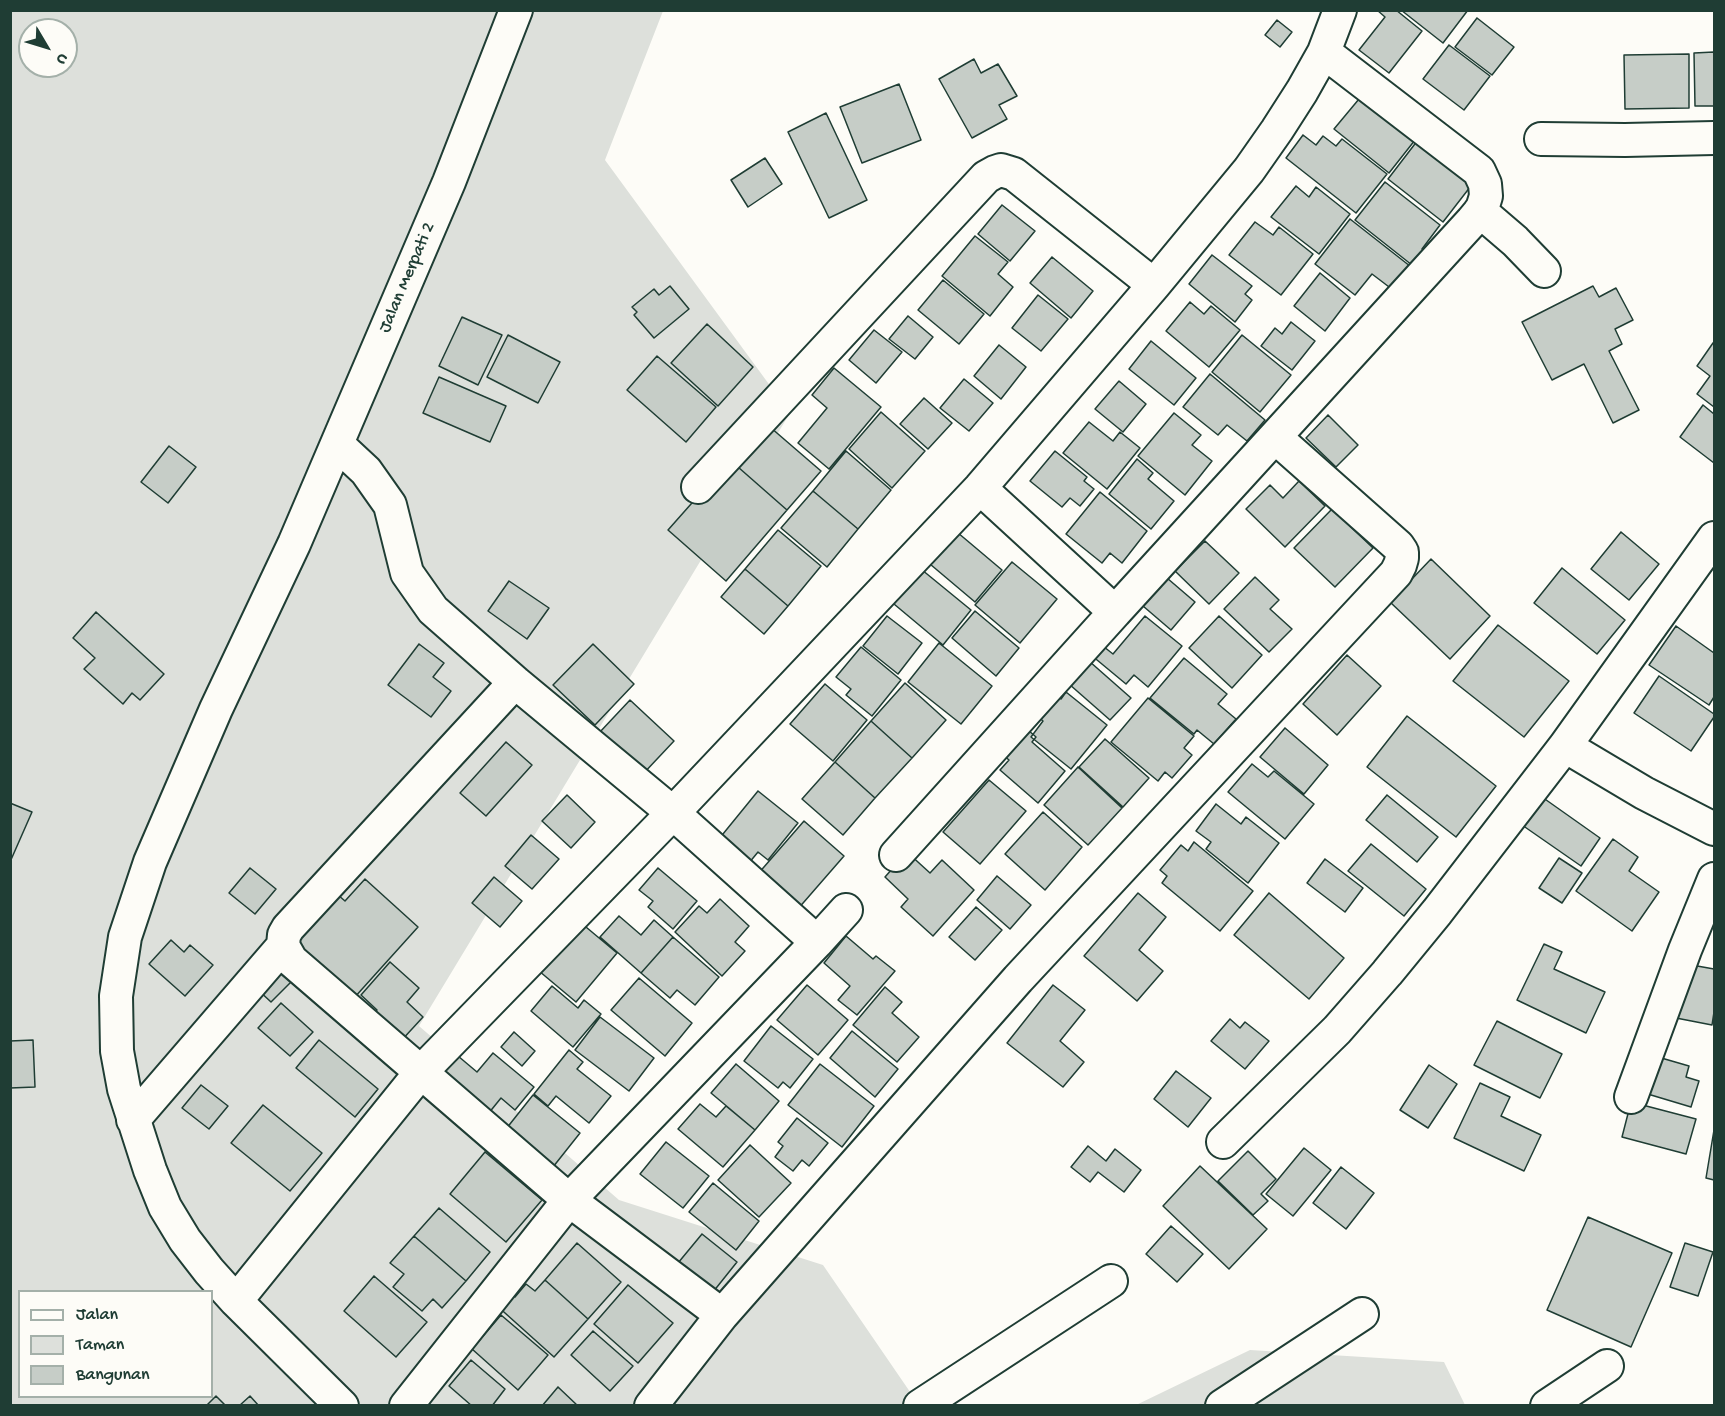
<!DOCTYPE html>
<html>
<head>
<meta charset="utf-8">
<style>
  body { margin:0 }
  #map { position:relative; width:1725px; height:1416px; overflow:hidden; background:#fdfcf7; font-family:"Gochi Hand",sans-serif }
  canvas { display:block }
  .frame { position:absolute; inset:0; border:12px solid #1f3d34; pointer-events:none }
  .legend { position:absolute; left:18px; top:1290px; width:195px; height:108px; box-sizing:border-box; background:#fdfcf7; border:2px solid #a4b0a9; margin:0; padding:8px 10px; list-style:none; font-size:18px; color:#1f3d34 }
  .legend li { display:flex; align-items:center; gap:12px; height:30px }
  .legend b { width:30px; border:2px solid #a4b0a9 }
  .north { position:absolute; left:18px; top:18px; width:60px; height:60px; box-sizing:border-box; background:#fdfcf7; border:2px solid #a4b0a9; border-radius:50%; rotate:128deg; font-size:16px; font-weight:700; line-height:24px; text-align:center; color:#1f3d34 }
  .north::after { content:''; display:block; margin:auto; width:21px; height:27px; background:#1f3d34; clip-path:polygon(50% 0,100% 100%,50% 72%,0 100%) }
</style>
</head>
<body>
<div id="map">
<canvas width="1725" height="1416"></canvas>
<div class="frame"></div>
<ul class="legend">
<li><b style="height:8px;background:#fdfcf7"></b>Jalan</li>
<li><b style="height:16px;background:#dde0db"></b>Taman</li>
<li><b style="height:16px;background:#c6cdc7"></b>Bangunan</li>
</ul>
<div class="north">U</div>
</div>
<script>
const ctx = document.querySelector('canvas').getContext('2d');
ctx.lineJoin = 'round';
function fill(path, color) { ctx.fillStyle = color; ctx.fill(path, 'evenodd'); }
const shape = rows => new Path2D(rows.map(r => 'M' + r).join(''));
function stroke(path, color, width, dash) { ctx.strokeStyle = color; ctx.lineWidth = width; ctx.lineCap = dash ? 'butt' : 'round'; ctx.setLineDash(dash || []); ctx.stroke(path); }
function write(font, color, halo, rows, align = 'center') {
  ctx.font = font + ' "Gochi Hand",sans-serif'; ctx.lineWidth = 4.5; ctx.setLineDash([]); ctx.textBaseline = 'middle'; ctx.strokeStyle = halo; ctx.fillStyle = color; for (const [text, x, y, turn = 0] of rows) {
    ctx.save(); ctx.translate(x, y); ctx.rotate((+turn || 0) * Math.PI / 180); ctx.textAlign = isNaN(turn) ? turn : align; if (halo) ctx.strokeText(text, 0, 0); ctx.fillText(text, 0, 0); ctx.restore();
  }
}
fill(shape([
  [10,11,663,11,605,160,790,413,419,1026,619,1200,823,1265,919,1405,11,1405],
  [30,30,66,30,66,66,30,66],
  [20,1292,212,1292,212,1396,20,1396],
  [1250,1350,1444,1362,1465,1405,1134,1406]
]), '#dde0db');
const building = shape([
  [1377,10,1396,10,1422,31,1389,73,1359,50,1385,17,1377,10],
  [1401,10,1468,10,1443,43,1401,10],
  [1477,18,1514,47,1492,75,1455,47,1477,18],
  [1277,20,1292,32,1280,47,1265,35,1277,20],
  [1449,45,1490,76,1464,110,1423,79,1449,45],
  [1714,52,1714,106,1695,106,1694,53,1714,52],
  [1689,54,1689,108,1625,109,1624,55,1689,54],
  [974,59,981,73,998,64,1017,96,999,105,1007,119,972,138,939,79,974,59],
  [899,84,921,140,862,163,840,107,899,84],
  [1359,99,1370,108,1376,101,1419,135,1389,173,1334,129,1359,99],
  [826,113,867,200,829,218,788,132,826,113],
  [1303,135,1316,145,1323,136,1336,146,1342,139,1387,174,1356,213,1286,158,1303,135],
  [1421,136,1474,182,1443,222,1388,179,1421,136],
  [765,158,782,184,748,207,731,180,765,158],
  [1385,182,1440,225,1422,249,1429,255,1417,269,1355,220,1385,182],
  [1296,186,1309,197,1316,187,1350,214,1319,254,1271,217,1296,186],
  [1002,205,1035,231,1010,261,978,234,1002,205],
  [1350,219,1415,270,1397,293,1372,274,1355,295,1315,264,1350,219],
  [1255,222,1273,235,1279,227,1313,254,1281,295,1229,255,1255,222],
  [975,236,1008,262,998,274,1013,287,990,316,942,276,975,236],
  [1212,255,1252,286,1245,294,1252,300,1235,322,1189,284,1212,255],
  [1052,257,1093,291,1071,318,1030,283,1052,257],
  [1320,273,1350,298,1325,331,1294,306,1320,273],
  [943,280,984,314,959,344,918,310,943,280],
  [670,286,689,309,654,338,634,315,637,312,632,307,654,289,659,295,670,286],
  [1593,286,1599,297,1616,288,1633,320,1615,329,1622,344,1609,351,1639,410,1613,423,1584,364,1552,380,1522,322,1593,286],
  [1038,295,1068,319,1041,351,1012,328,1038,295],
  [1190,302,1204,314,1211,306,1240,330,1209,367,1166,331,1190,302],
  [908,316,933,337,915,359,889,339,908,316],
  [462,317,502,335,478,385,439,366,462,317],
  [1291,322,1315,341,1292,370,1261,346,1275,328,1282,334,1291,322],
  [707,324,753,367,718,406,671,363,707,324],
  [874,330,902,352,876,383,849,360,874,330],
  [508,335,560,362,538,403,487,377,508,335],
  [1242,335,1291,375,1260,412,1212,372,1242,335],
  [1151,341,1196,378,1174,405,1129,369,1151,341],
  [1713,343,1714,344,1714,407,1697,394,1710,376,1697,366,1713,343],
  [999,345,1026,367,1001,399,974,376,999,345],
  [657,356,716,407,686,442,627,390,657,356],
  [834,368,881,407,829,469,798,443,827,408,812,395,834,368],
  [1210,374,1265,420,1247,441,1227,425,1218,435,1183,407,1210,374],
  [439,377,506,406,490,442,423,413,439,377],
  [964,379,993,403,969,431,940,408,964,379],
  [1119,381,1146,404,1123,432,1095,409,1119,381],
  [924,398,952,423,928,449,900,424,924,398],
  [1703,405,1714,414,1714,463,1680,437,1703,405],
  [881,412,925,451,892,488,849,449,881,412],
  [1174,413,1201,435,1192,445,1212,461,1185,495,1138,456,1174,413],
  [1328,415,1358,445,1336,467,1306,438,1328,415],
  [763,421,821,471,787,510,730,460,763,421],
  [1089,422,1113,441,1120,432,1140,448,1107,489,1063,453,1089,422],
  [169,446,196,467,168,503,141,482,169,446],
  [846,451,891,490,858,529,813,491,846,451],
  [1055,451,1087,477,1084,481,1094,489,1080,506,1070,498,1062,507,1030,481,1055,451],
  [1137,459,1153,473,1148,479,1174,501,1151,529,1109,494,1137,459],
  [730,460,787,510,726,581,668,530,730,460],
  [1299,481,1325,506,1285,547,1246,509,1270,485,1283,498,1299,481],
  [813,491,858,529,827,567,781,528,813,491],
  [1100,492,1147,531,1122,563,1110,553,1102,563,1066,534,1100,492],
  [1332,509,1373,548,1335,587,1294,548,1332,509],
  [951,527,1002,570,975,602,924,559,951,527],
  [778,530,821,566,788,606,745,569,778,530],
  [1621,532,1659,564,1629,600,1591,569,1621,532],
  [1205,541,1239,573,1209,604,1175,571,1205,541],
  [1431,559,1490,616,1450,659,1390,602,1431,559],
  [1012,562,1057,599,1020,643,975,605,1012,562],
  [916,565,971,610,943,645,882,594,916,565],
  [1562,568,1625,620,1597,654,1534,603,1562,568],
  [745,569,788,606,764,634,721,597,745,569],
  [1255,577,1279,600,1270,609,1292,629,1269,652,1224,609,1255,577],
  [1167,578,1195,602,1171,630,1143,606,1167,578],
  [509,581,549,608,527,639,488,611,509,581],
  [975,611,1019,648,996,676,952,638,975,611],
  [96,612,164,674,140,700,132,693,123,704,84,669,95,658,73,638,96,612],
  [887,616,922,643,898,674,863,646,887,616],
  [1145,616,1182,646,1148,687,1134,675,1126,684,1085,650,1094,639,1113,654,1145,616],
  [1219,616,1262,655,1232,688,1189,648,1219,616],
  [1498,625,1569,681,1524,737,1453,681,1498,625],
  [1676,626,1714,653,1714,697,1709,705,1649,665,1676,626],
  [939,643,992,686,961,724,908,682,939,643],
  [419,644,444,663,433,677,451,691,431,717,388,685,419,644],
  [593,644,634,684,595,725,553,685,593,644],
  [861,647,901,680,872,716,846,695,851,689,836,677,861,647],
  [1347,655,1381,686,1337,735,1303,704,1347,655],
  [1184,658,1227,694,1218,704,1236,719,1214,744,1197,730,1194,734,1150,698,1184,658],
  [1089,661,1131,698,1110,720,1069,684,1089,661],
  [1659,676,1714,714,1714,717,1691,751,1634,713,1659,676],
  [905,683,946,720,912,758,871,721,905,683],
  [825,684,867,720,833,761,790,724,825,684],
  [1049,690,1061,699,1066,692,1107,725,1071,769,1031,737,1043,721,1031,711,1049,690],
  [1148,698,1194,736,1184,748,1192,755,1172,778,1165,772,1158,781,1111,742,1148,698],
  [630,700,674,741,642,775,599,733,630,700],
  [1407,716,1496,786,1456,837,1367,767,1407,716],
  [871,721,912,758,875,798,835,762,871,721],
  [1020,723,1036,737,1032,742,1065,771,1038,803,1000,770,1009,760,997,750,1020,723],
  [1285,728,1328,765,1304,794,1260,757,1285,728],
  [1105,739,1149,778,1123,807,1079,767,1105,739],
  [506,742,532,765,486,816,460,793,506,742],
  [835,762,875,798,843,835,802,799,835,762],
  [1252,764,1268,777,1274,771,1314,804,1285,839,1228,792,1252,764],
  [1078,767,1122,808,1088,845,1044,805,1078,767],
  [989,780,1026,811,980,864,943,832,989,780],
  [758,791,798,823,768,860,758,852,744,869,714,845,758,791],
  [567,795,595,822,571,848,542,821,567,795],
  [1387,795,1438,837,1417,862,1366,820,1387,795],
  [1542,797,1600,838,1581,866,1522,825,1542,797],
  [10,803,32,812,10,862,10,803],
  [1216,804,1241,824,1246,817,1279,843,1248,883,1206,849,1211,842,1196,831,1216,804],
  [1043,812,1082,847,1045,890,1005,854,1043,812],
  [804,821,844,856,797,910,757,875,804,821],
  [531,835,559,859,532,889,505,866,531,835],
  [1613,839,1638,857,1629,871,1659,892,1632,931,1576,891,1613,839],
  [1194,842,1253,891,1220,931,1162,883,1167,876,1160,870,1181,845,1188,851,1194,842],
  [1371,844,1426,889,1404,916,1348,871,1371,844],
  [907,852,930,873,942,860,974,890,933,936,901,907,908,899,885,877,907,852],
  [1559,858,1582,873,1562,903,1539,888,1559,858],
  [1325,859,1363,888,1345,912,1307,883,1325,859],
  [250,868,276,889,255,914,229,893,250,868],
  [658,868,697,901,673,929,648,907,653,901,639,890,658,868],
  [997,876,1031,905,1010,929,977,900,997,876],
  [494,877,522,901,500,927,472,903,494,877],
  [365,879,418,927,354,998,294,944,338,895,345,901,365,879],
  [1138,893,1166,917,1139,950,1163,971,1137,1001,1084,956,1138,893],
  [1269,893,1344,958,1309,999,1234,935,1269,893],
  [720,899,749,926,735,942,745,951,722,976,675,932,699,906,707,913,720,899],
  [976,907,1002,930,975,960,949,937,976,907],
  [619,916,641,935,654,920,673,937,641,973,600,937,619,916],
  [580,922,617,953,576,1002,539,971,580,922],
  [846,936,873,959,876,956,895,971,857,1015,838,1000,850,986,824,963,846,936],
  [673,937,719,977,695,1005,677,990,670,998,641,973,673,937],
  [171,940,184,952,190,945,213,965,185,996,149,964,171,940],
  [1544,944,1562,952,1554,969,1605,992,1586,1033,1517,1000,1544,944],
  [390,962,419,988,407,1002,423,1017,400,1042,371,1016,377,1010,361,995,390,962],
  [1686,964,1714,969,1714,1012,1712,1025,1676,1018,1686,964],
  [274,967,291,982,271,1002,256,988,274,967],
  [639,978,692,1023,665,1056,611,1010,639,978],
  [807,985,848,1020,818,1055,777,1020,807,985],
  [1053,985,1085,1010,1060,1041,1084,1062,1063,1087,1007,1043,1053,985],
  [552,986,578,1008,584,1000,601,1014,573,1047,531,1011,552,986],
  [885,987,902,1002,892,1013,919,1037,897,1062,853,1025,885,987],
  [281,1003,313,1032,290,1056,258,1028,281,1003],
  [600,1017,654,1058,629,1091,575,1050,600,1017],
  [1230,1019,1240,1028,1245,1022,1269,1041,1245,1069,1211,1041,1230,1019],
  [1497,1021,1562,1054,1540,1098,1474,1065,1497,1021],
  [771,1026,813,1059,790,1088,783,1082,778,1088,744,1061,771,1026],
  [852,1031,898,1069,875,1097,830,1058,852,1031],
  [514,1032,535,1051,522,1066,501,1047,514,1032],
  [33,1040,35,1087,10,1088,10,1041,33,1040],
  [319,1040,378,1089,355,1117,296,1068,319,1040],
  [569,1050,583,1062,577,1069,611,1096,589,1123,556,1096,548,1106,534,1094,569,1050],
  [493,1053,534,1087,515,1110,501,1098,488,1114,442,1075,458,1056,477,1072,493,1053],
  [1651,1055,1689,1066,1686,1077,1699,1081,1691,1107,1641,1092,1651,1055],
  [736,1064,779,1101,755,1130,711,1093,736,1064],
  [820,1064,874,1106,842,1147,788,1105,820,1064],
  [1429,1065,1457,1084,1428,1128,1400,1110,1429,1065],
  [1176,1071,1211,1098,1188,1127,1154,1099,1176,1071],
  [1480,1083,1510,1097,1501,1116,1541,1135,1524,1171,1454,1138,1480,1083],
  [201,1085,228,1106,209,1129,182,1108,201,1085],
  [533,1095,580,1133,553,1167,506,1129,533,1095],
  [1631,1102,1696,1119,1686,1154,1622,1137,1631,1102],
  [700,1104,716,1117,726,1106,755,1130,723,1167,678,1129,700,1104],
  [263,1105,322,1153,290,1191,231,1143,263,1105],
  [797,1118,828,1143,809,1166,802,1160,793,1171,775,1157,783,1146,778,1142,797,1118],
  [1714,1130,1714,1180,1706,1178,1714,1130],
  [666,1142,709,1176,683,1208,640,1174,666,1142],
  [750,1145,791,1183,759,1217,718,1180,750,1145],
  [1088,1146,1106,1161,1115,1149,1141,1170,1124,1192,1098,1172,1090,1182,1071,1167,1088,1146],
  [1304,1148,1331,1170,1293,1216,1266,1194,1304,1148],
  [1248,1151,1276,1179,1261,1194,1268,1201,1253,1215,1218,1181,1248,1151],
  [485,1152,542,1200,506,1242,450,1194,485,1152],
  [1200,1166,1267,1229,1229,1269,1163,1206,1200,1166],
  [1341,1167,1374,1193,1346,1229,1313,1203,1341,1167],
  [713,1183,759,1221,736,1250,689,1212,713,1183],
  [439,1208,490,1252,466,1281,414,1236,439,1208],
  [1588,1217,1672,1253,1631,1347,1547,1310,1588,1217],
  [1171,1226,1203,1254,1177,1282,1146,1254,1171,1226],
  [702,1234,737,1262,713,1292,678,1263,702,1234],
  [414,1236,466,1281,442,1308,433,1299,422,1311,393,1287,404,1274,390,1263,414,1236],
  [577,1243,621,1282,588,1319,545,1280,577,1243],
  [1685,1243,1713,1252,1698,1296,1670,1287,1685,1243],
  [374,1276,427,1322,396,1357,344,1311,374,1276],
  [545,1280,588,1319,554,1357,495,1304,507,1290,515,1297,526,1284,535,1291,545,1280],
  [628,1285,673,1323,638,1363,594,1324,628,1285],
  [501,1315,548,1355,518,1390,472,1349,501,1315],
  [593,1331,633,1366,610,1391,571,1355,593,1331],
  [471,1360,505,1389,492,1406,472,1406,449,1386,471,1360],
  [558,1387,578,1406,542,1406,558,1387],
  [216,1396,226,1406,206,1406,216,1396],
  [250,1396,259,1406,239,1406,250,1396]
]);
fill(building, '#c6cdc7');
stroke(building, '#1f3d34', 1.5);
const street = shape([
  [1541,139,1625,140,1714,138],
  [1480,211,1515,241,1544,271],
  [337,444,366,471,390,505,407,573,433,610,515,682,673,813,817,942],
  [698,487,986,177,995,172,1001,170,1014,174,1154,285],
  [1115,612,1472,221,1482,209,1486,196,1485,184,1479,171,1324,52],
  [515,682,288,928,284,935,283,946,291,960,569,1200,722,1315],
  [1565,746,1644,793,1714,829],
  [896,855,1115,612,980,488],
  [1631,1097,1685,950,1714,879],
  [133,1120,283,946],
  [1223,1142,1337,1030,1387,973,1437,912,1565,746,1714,538],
  [236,1301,421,1072,673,813,980,488,1154,285,1249,170,1277,130,1302,91,1324,52,1340,10],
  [342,1406,236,1301,209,1271,185,1240,165,1207,150,1170,124,1089,117,1051,116,996,125,937,150,862,216,709,294,544,449,182,516,10],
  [406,1406,569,1200,817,942,846,910],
  [651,1406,722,1315,1018,979,1396,573,1400,565,1402,558,1402,552,1398,546,1275,437],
  [920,1406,1111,1281],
  [1222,1406,1362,1314],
  [1547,1406,1607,1366]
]);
stroke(street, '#1f3d34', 36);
stroke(street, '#fdfcf7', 32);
write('18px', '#1f3d34', '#fdfcf7', [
  ["Jalan Merpati 2",408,278,-67]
]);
</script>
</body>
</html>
